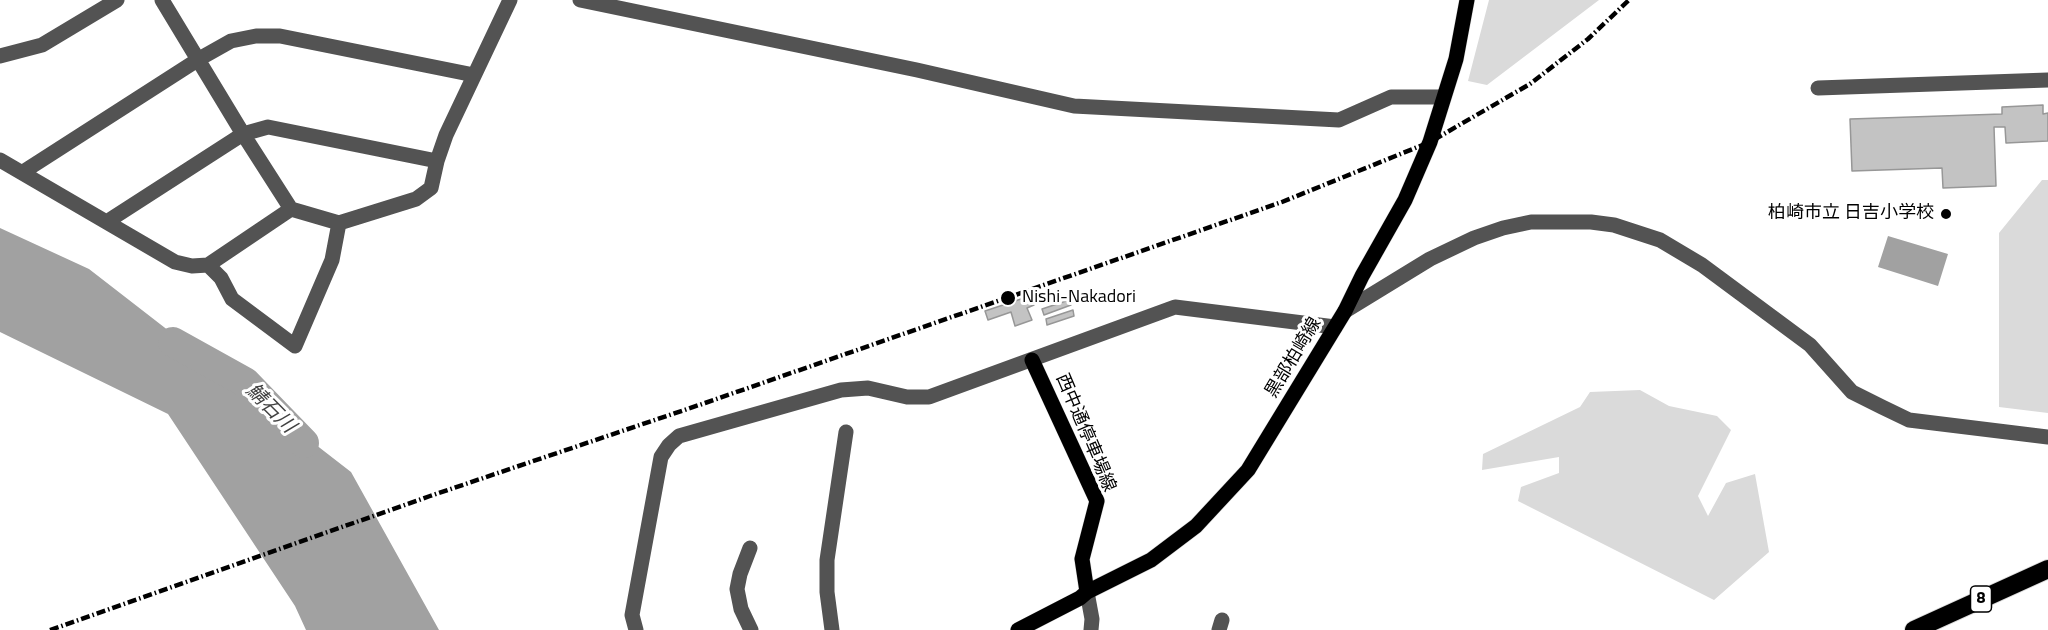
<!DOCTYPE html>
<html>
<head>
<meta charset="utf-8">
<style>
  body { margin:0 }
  canvas { display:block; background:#fff }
</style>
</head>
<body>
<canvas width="2048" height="630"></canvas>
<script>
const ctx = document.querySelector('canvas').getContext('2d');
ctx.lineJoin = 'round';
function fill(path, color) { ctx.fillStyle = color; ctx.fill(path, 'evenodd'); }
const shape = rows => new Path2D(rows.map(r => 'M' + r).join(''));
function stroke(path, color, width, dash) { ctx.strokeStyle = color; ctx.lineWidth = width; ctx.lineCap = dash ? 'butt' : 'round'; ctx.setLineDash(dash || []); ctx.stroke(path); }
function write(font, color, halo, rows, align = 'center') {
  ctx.font = font + ' "Titillium Web","Noto Sans JP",sans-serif'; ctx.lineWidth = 6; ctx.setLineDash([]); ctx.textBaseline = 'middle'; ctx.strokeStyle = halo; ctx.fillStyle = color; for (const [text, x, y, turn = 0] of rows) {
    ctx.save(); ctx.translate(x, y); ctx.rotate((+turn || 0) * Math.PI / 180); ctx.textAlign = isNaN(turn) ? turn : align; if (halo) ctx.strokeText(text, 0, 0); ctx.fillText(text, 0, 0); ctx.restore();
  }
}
fill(shape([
  [1489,0,1599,0,1487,85,1468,81],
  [2042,180,2048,180,2048,413,1999,407,1999,233],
  [1640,390,1669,406,1717,416,1731,430,1698,496,1708,516,1726,483,1755,474,1769,552,1714,600,1518,501,1521,487,1559,473,1559,457,1482,470,1483,454,1580,407,1590,392]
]), '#dadada');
fill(shape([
  [0,228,89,269,351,472,439,630,306,630,295,606,168,414,0,332],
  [1888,236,1948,254,1938,286,1878,267]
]), '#a1a1a1');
stroke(shape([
  [173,342,245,382,304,443]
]), '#a1a1a1', 30);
const building = shape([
  [2043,105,2043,114,2048,113,2048,141,2006,143,2005,127,1994,127,1996,186,1943,188,1942,168,1852,171,1850,119,2002,114,2002,107,2043,105],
  [1030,296,1034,305,1027,308,1032,320,1015,326,1011,312,988,320,985,311,1030,296],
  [1069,300,1071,305,1044,315,1042,309,1069,300],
  [1073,310,1074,316,1047,325,1046,319,1073,310]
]);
fill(building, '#c3c3c3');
stroke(building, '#979797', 1.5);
const major = shape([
  [1032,360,1097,501,1082,559,1087,592],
  [1018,630,1080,598,1087,592,1151,560,1196,526,1248,470,1345,311,1362,276,1405,200,1430,142,1456,59,1467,0]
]);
const highway = shape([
  [1914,630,2048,569]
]);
stroke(major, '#dbdbdb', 16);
stroke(highway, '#dbdbdb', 20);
stroke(shape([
  [162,0,243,134,291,209,339,223,416,199,431,188,437,161,446,135,510,0],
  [580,0,917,70,1074,106,1339,120,1391,97,1443,97],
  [0,56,42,45,117,0],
  [1818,88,2048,80],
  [0,160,175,262,192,266,208,265,221,278,232,299,295,346,332,260,339,223],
  [23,172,199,59,231,41,256,36,280,36,474,75],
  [108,221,243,134,268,127,437,161],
  [208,265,291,209],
  [1345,311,1430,259,1474,238,1503,228,1531,222,1591,222,1614,225,1660,240,1702,265,1810,345,1852,392,1882,407,1909,420,2048,437],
  [750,548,740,574,737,589,741,609,751,630],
  [1087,592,1092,619,1091,630],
  [636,630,632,615,661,457,669,445,679,436,841,390,868,388,907,397,929,397,1175,307,1335,327],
  [832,630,827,592,827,560,846,432],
  [1219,630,1222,620]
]), '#535353', 15);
stroke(major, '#000', 15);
stroke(highway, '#000', 18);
stroke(shape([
  [50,630,430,496,705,403,1282,202,1430,142,1530,84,1588,39,1629,0]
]), '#000', 4.5, [9, 3, 1.5, 3]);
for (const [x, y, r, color] of [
  [1946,214,6,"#000"],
  [1008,298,8,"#000"]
]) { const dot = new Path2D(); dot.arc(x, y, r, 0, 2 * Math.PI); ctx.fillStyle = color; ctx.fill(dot); stroke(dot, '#fff', 2); }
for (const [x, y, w] of [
  [1981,599,21]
]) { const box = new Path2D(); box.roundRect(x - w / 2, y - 13, w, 26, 4.5); ctx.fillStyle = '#fff'; ctx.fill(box); stroke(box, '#000', 1.5); }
write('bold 16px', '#000', null, [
  ["8",1981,599]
]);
write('18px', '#000', '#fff', [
  ["柏崎市立 日吉小学校",1934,214],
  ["Nishi-Nakadori",1022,298,"left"]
], 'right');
write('18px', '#000', '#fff', [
  ["黒部柏崎線",1294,358,-59],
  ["西中通停車場線",1085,433,67]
]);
write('italic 20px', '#424242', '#fff', [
  ["鯖石川",270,409,45]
]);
</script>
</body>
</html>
